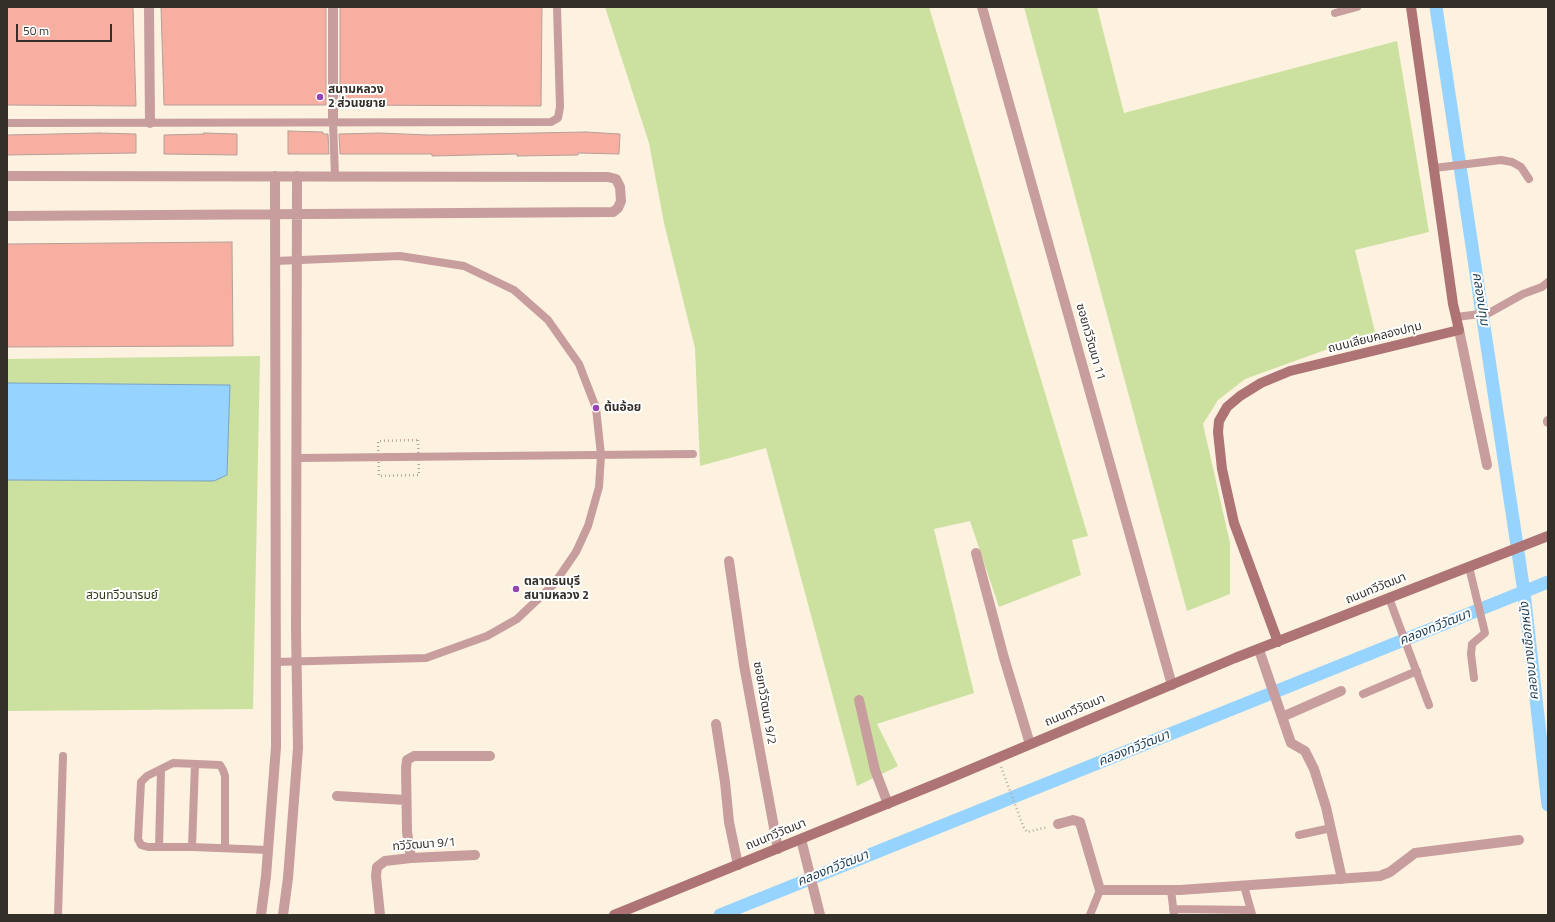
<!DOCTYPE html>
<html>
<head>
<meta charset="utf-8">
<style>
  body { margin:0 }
  #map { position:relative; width:1555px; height:922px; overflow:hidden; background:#fcf2df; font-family:"Titillium Web",sans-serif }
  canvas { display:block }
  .frame { position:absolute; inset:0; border:8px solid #343029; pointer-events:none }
  .scale { position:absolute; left:16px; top:24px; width:96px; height:18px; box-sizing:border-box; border:2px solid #343029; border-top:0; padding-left:5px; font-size:12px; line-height:14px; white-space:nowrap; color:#343029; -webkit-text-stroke:3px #fff; paint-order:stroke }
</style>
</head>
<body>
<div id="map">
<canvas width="1555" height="922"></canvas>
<div class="frame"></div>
<div class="scale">50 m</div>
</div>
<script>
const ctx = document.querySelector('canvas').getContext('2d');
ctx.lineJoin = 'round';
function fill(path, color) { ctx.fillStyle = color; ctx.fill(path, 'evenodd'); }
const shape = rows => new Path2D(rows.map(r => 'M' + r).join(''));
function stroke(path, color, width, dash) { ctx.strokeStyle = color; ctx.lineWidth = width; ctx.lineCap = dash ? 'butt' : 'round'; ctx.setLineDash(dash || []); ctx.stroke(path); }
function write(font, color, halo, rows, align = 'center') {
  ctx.font = font + ' "Titillium Web","Noto Sans Thai",sans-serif'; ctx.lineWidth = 4; ctx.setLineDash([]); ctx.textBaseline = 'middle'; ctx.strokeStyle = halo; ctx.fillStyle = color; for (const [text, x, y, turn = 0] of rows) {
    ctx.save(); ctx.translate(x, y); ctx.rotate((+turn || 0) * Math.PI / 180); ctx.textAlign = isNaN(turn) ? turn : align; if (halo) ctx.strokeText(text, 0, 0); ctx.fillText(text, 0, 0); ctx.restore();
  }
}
fill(shape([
  [605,7,929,7,1088,536,1072,540,1081,575,999,607,970,521,934,529,974,693,877,724,898,766,857,786,766,448,700,466,695,348,664,223,649,143],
  [1024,7,1097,7,1124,113,1397,41,1429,232,1355,250,1375,332,1245,379,1218,400,1203,424,1230,543,1230,594,1187,611],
  [260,356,253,709,7,711,7,480,214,481,227,475,230,385,7,383,7,359]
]), '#cce19f');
const water = shape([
  [7,383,230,385,227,475,214,481,7,480,7,383]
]);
fill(water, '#97d3ff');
stroke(water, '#79a2bf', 1);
stroke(shape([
  [1436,7,1524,592,1548,805],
  [720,915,1548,582]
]), '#97d3ff', 13);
const building = shape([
  [7,7,133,7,136,106,7,105,7,7],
  [161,7,326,7,326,105,164,105,161,7],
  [340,7,542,7,541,106,340,105,340,7],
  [288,131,323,132,323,134,328,134,329,154,288,154,288,131],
  [586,132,620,134,619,154,578,153,578,155,517,156,517,154,432,156,432,154,340,154,339,134,379,133,429,135,586,132],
  [99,133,136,134,136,153,7,155,7,135,99,133],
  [204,133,237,134,237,155,164,154,164,135,204,134,204,133],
  [232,242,233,346,7,347,7,244,232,242]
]);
fill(building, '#f6afa0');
stroke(building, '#b69f9a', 1);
stroke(shape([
  [418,440,419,475,379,476,378,441,418,440],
  [1001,767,1023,826,1027,832,1048,827]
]), '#b2ab9c', 2.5, [1, 3]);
stroke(shape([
  [1335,13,1357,7],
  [333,122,335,176],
  [7,123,551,122,558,118,560,107,557,7],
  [1434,168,1501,160,1512,162,1521,167,1529,179],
  [1456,317,1489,313,1523,294,1542,287,1548,282],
  [297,458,693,454],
  [1469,567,1485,633,1472,644,1471,654,1474,678],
  [1389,598,1429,705],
  [275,662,426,658,487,636,517,619,554,584,576,552,588,526,599,487,601,455,596,408,579,364,548,320,514,290,464,266,400,256,275,261],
  [1363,694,1417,671],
  [1299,835,1331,828],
  [159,847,161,771],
  [192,847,195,764],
  [225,848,225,776,223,770,220,765,173,763,147,776,141,782,138,839,141,845,148,847,192,847,268,850],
  [1244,886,1252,914],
  [1171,890,1174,915],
  [1173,909,1250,910],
  [58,915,63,756],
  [1090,915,1100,890]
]), '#c79d9d', 8);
stroke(shape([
  [149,7,150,123],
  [982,7,1172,685],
  [333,122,333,7],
  [7,176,608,177,616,179,620,187,621,201,618,208,613,212,7,216],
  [1459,330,1487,465],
  [1548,421,1548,422],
  [976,553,1004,658,1030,744],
  [729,561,744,665,778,849],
  [1259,650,1291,743,1305,751,1314,769,1326,807,1342,879],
  [859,700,875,770,888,804],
  [1282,717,1341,691],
  [716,724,725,782,729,822,738,865],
  [337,796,406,800],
  [1058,824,1073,820,1080,822,1100,890,1180,890,1380,876,1390,872,1415,853,1519,840],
  [801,839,820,915],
  [411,858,407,832,406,768,407,760,414,756,490,756],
  [261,915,266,876,276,747,275,176],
  [283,915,288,878,298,748,296,630,297,176],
  [380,915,376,876,377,867,385,861,411,858,475,855]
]), '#c79d9d', 10);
stroke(shape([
  [1278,642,1234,523,1222,469,1218,432,1219,421,1227,407,1240,396,1261,383,1290,371,1459,330,1453,304,1411,7],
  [614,915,943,781,1235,658,1548,536]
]), '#ae7374', 10);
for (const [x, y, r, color] of [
  [320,97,4,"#9345b5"],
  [596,408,4,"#9345b5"],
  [516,589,4,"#9345b5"]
]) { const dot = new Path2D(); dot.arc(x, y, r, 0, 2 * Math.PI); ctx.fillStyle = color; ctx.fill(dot); stroke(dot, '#fff', 1.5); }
write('bold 12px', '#343029', '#fff', [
  ["สนามหลวง",328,90],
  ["2 ส่วนขยาย",328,104],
  ["ต้นอ้อย",604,408],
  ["ตลาดธนบุรี",524,582],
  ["สนามหลวง 2",524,596]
], 'left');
write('12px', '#343029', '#fff', [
  ["ถนนเลียบคลองปทุม",1375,338,-14],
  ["ซอยทวีวัฒนา 11",1090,342,74],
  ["ถนนทวีวัฒนา",1376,589,-22],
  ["ซอยทวีวัฒนา 9/2",764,703,80],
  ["ถนนทวีวัฒนา",1075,711,-23],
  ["ถนนทวีวัฒนา",776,835,-22],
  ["ทวีวัฒนา 9/1",424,845,-4]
]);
write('12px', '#2d3614', '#fff', [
  ["สวนทวีวนารมย์",122,596]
]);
write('italic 13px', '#1d3e55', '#fff', [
  ["คลองปทุม",1480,299,81],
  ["คลองทวีวัฒนา",1435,628,-22],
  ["คลองบางเชือกหนัง",1530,651,-96],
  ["คลองทวีวัฒนา",1134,749,-22],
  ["คลองทวีวัฒนา",833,869,-22]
]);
</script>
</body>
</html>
